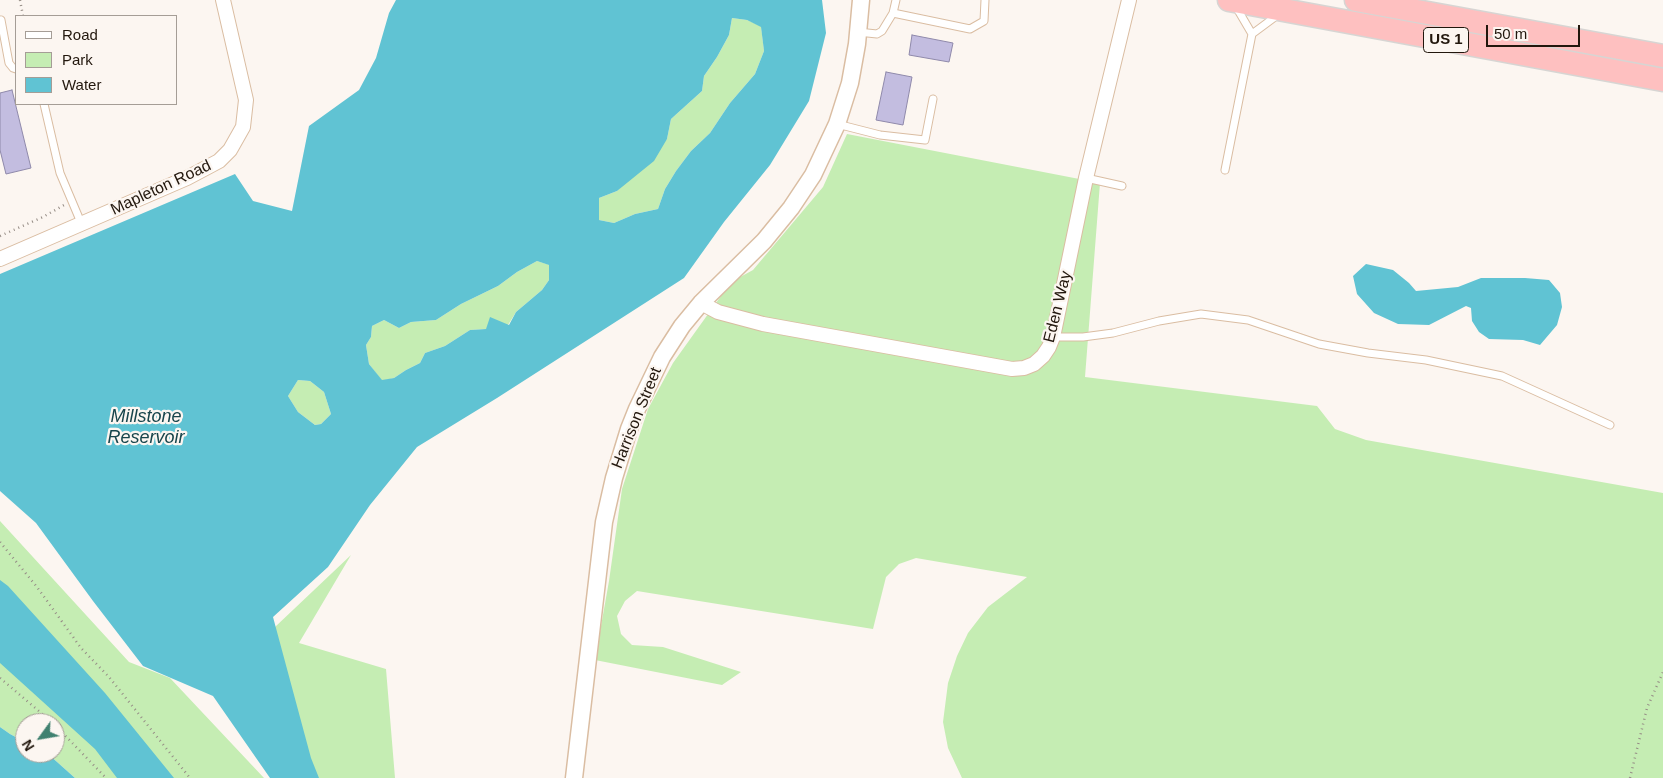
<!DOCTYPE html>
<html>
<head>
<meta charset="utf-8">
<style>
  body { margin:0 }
  #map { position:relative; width:1663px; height:778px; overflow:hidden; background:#fcf6f1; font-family:Helvetica,sans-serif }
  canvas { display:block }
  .legend { position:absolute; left:15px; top:15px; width:162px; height:90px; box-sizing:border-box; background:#fcf6f1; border:1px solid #a59d96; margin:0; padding:6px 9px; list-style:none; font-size:15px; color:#22170d }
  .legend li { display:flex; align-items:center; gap:10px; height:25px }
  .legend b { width:25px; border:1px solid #a59d96 }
  .north { position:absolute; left:15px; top:713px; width:50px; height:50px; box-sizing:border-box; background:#fcf6f1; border:1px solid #a59d96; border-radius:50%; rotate:238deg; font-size:14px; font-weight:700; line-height:20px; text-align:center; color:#22170d }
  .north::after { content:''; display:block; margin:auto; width:18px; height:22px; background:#408170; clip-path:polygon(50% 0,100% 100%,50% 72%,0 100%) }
  .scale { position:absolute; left:1486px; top:25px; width:94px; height:22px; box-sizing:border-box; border:2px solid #22170d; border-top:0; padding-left:6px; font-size:15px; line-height:18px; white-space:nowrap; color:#22170d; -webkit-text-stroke:4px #fcf6f1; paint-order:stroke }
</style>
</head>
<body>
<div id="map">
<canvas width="1663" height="778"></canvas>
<ul class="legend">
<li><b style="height:6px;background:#fff"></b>Road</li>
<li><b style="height:14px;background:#c5edb3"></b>Park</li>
<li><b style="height:14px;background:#60c3d3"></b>Water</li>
</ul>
<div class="north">N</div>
<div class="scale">50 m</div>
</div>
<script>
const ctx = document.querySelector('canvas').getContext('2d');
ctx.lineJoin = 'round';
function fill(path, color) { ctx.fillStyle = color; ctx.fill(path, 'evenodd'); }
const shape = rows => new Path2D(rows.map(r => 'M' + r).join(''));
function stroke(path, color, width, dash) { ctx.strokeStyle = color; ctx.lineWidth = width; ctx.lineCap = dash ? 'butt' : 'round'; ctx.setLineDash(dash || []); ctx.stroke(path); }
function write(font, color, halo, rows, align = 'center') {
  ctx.font = font + ' Helvetica,sans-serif'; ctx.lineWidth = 4.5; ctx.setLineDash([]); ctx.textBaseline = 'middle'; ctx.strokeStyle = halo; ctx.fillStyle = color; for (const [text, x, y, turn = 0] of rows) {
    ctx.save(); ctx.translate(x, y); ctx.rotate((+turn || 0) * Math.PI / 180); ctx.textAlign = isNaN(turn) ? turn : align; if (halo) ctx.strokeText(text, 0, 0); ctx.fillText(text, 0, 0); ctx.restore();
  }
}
fill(shape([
  [732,18,747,20,761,26,764,51,755,74,730,103,710,133,691,151,676,171,665,189,658,209,635,214,614,223,599,220,599,198,617,191,667,139,671,119,702,91,704,76,717,57,729,35],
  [847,134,1100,183,1085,377,1317,406,1335,429,1366,440,1663,493,1663,778,962,778,948,748,943,722,948,683,957,656,968,633,988,607,1027,577,916,558,899,564,886,577,873,629,637,591,625,601,617,616,621,634,632,645,663,647,741,672,722,685,595,660,609,581,622,489,648,409,673,363,731,282,753,270,823,187],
  [537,261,550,265,549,280,542,290,516,312,508,325,486,329,470,330,445,346,425,353,420,363,406,370,394,378,382,381,369,364,366,345,371,337,372,326,384,320,399,328,411,322,436,320,461,304,498,286,517,272],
  [298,380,310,381,324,392,331,414,321,424,315,425,298,412,288,396],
  [0,521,129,662,170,678,264,778,75,778,47,753,55,753,55,723,25,723,25,742,10,734,0,727],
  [351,555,299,643,386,669,395,778,304,778,275,627]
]), '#c5edb3');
fill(shape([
  [396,0,822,0,826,33,809,101,770,165,724,222,684,278,497,398,417,447,370,505,328,567,273,617,311,758,319,778,270,778,213,696,143,666,93,601,36,523,0,491,0,274,235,174,253,201,292,211,309,126,359,90,376,58,389,13],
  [732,18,747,20,761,27,764,51,755,74,730,103,710,133,691,151,676,171,665,189,658,209,635,214,614,223,599,220,599,198,617,191,654,161,667,139,671,119,702,91,704,76,717,57,729,35],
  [537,261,549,265,549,280,542,290,516,312,509,325,490,317,486,329,470,330,445,346,425,353,420,363,406,370,394,378,382,380,369,364,366,345,371,337,372,326,384,320,399,328,411,322,436,320,461,304,498,286,517,272],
  [298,380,310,381,324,392,331,414,321,424,315,425,298,412,288,396],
  [1366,264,1393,270,1409,283,1416,291,1458,287,1481,278,1525,278,1549,280,1560,293,1562,307,1557,325,1540,345,1523,340,1489,339,1479,332,1472,321,1471,308,1466,306,1429,325,1398,324,1374,313,1357,294,1353,276],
  [0,580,8,586,105,693,174,778,117,778,95,749,0,663],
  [0,727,10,734,25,742,25,753,47,753,75,778,0,778]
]), '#60c3d3');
const building = shape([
  [912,35,953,43,949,62,909,55,912,35],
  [886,72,912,77,903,125,876,120,886,72],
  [12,90,31,168,6,174,0,150,0,93,12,90]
]);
fill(building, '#c3bde0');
stroke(building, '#8f89aa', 1);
const service = shape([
  [1235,5,1252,34,1279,14],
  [893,13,970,29,984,21,985,0],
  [0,21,1,20,9,63,13,68,16,69],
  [858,32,877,34,882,31,893,13,896,0],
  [44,104,60,173,82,225],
  [837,124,880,135,925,140,933,99],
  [1225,170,1252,34],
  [1086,178,1122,186],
  [1053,337,1083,337,1113,333,1159,321,1201,314,1248,320,1319,344,1368,353,1426,360,1502,376,1610,425]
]);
const minor = shape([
  [0,259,187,178,219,161,230,150,243,127,246,100,223,0],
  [701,303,718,312,763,324,1012,369,1024,368,1034,364,1043,356,1049,347,1053,337,1086,178,1129,0]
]);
const tertiary = shape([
  [574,778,604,522,614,478,629,429,637,409,662,357,682,326,701,303,764,241,791,208,813,175,837,124,850,83,857,44,861,0]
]);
const trunk = shape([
  [1229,0,1663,80],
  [1356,0,1663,56]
]);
stroke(service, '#dabda2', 9);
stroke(minor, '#dabda2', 16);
stroke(tertiary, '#dabda2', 19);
stroke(trunk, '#d7d5d3', 25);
stroke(shape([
  [20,0,23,16],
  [0,236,43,217,64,205],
  [0,542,37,587,81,648,109,677,190,778],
  [0,678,53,723],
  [55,725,106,778],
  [1630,778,1647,708,1663,672]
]), '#968d86', 2.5, [1, 4]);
stroke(service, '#fff', 7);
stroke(minor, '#fff', 14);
stroke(tertiary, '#fff', 16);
stroke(trunk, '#fec0c0', 22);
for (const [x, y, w] of [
  [1446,40,45]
]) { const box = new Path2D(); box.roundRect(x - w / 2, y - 12.5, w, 25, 4); ctx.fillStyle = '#fcf6f1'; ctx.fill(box); stroke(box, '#22170d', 1); }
write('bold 15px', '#22170d', null, [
  ["US 1",1446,40]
]);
write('16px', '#22170d', '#fcf6f1', [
  ["Mapleton Road",161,188,-25],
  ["Eden Way",1058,307,-76],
  ["Harrison Street",637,418,-68]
]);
write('italic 18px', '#18454c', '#fcf6f1', [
  ["Millstone",146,417],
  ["Reservoir",146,438]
]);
</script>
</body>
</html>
